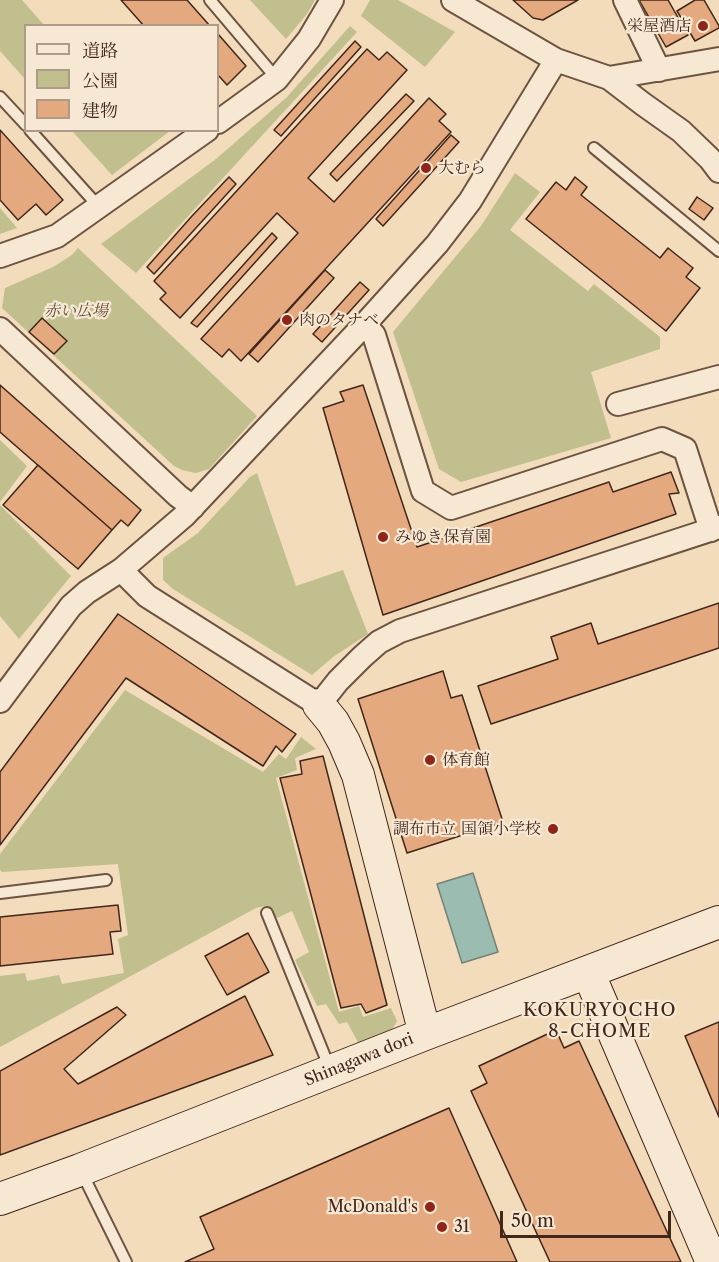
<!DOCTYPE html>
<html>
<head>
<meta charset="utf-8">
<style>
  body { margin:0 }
  #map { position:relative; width:719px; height:1262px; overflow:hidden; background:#f2dcbc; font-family:"Libre Caslon Text","Noto Serif JP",serif }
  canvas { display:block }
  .legend { position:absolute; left:24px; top:24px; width:195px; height:108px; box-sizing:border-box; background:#f7e8d3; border:2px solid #ae9a89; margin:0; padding:8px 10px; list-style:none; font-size:18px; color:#41261a }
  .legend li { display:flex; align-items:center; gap:12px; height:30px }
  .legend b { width:30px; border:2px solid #ae9a89 }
  .scale { position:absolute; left:500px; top:1211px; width:171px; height:27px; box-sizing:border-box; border:3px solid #41261a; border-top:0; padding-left:8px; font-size:18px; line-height:21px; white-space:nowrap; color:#41261a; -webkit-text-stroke:4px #f7e8d3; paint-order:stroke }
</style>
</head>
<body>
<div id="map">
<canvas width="719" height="1262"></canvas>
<ul class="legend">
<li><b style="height:8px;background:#f7e8d3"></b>道路</li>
<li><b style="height:16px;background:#c0bf8d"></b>公園</li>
<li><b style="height:16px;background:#e5a980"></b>建物</li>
</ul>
<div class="scale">50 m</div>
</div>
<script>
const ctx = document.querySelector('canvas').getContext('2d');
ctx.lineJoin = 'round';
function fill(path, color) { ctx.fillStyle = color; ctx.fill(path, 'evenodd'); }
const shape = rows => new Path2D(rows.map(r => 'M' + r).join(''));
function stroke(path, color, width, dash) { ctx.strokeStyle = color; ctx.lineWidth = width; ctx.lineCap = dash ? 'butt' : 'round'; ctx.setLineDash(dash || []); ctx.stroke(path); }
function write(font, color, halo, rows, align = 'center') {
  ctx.font = font + ' "Libre Caslon Text","Noto Serif JP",serif'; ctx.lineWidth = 4.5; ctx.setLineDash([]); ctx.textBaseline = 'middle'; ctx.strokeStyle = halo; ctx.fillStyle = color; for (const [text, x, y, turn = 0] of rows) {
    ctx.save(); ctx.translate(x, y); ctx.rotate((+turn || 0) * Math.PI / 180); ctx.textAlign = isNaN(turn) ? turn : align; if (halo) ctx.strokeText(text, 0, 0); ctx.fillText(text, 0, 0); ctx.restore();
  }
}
fill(shape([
  [0,0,22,0,44,25,26,26,25,79,0,51],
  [250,0,315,0,307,14,286,39],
  [370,0,398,0,455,32,425,67,361,16],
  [350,26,357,32,136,273,101,244,216,159,287,97],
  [72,131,170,131,112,175],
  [515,173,540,192,510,230,588,291,594,284,660,337,660,349,591,372,611,438,461,482,439,469,393,332,481,226],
  [0,208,17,228,0,234],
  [78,248,257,416,209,469,196,473,182,470,174,466,2,308,5,288,53,267,72,255],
  [0,440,27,466,0,502],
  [257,473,296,586,343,570,368,634,333,657,312,675,173,589,163,580,163,558,198,533,250,477],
  [0,505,71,576,19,639,0,616],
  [125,690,263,772,279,754,286,759,301,737,316,749,295,758,297,770,276,778,339,1012,359,1006,363,1017,391,1008,397,1021,392,1030,359,1044,347,1022,339,1024,326,1004,317,1006,295,960,309,952,292,911,277,918,265,906,256,908,0,1047,0,976,25,973,27,981,59,975,62,984,124,973,118,939,128,935,118,864,2,872,0,870,0,854]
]), '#c0bf8d');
const water = shape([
  [473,873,498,952,462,963,437,884,473,873]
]);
fill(water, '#9bbcb1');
stroke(water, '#778075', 1.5);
const building = shape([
  [121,0,187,0,210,26,144,26,121,0],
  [513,0,578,0,543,20,533,18,513,0],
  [639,0,668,0,688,35,666,47,639,0],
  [695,0,704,0,719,26,719,28,695,41,677,11,695,0],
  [218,34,246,66,227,85,219,76,218,78,218,34],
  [355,41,361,47,281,136,274,130,355,41],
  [367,49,379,60,387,52,407,70,308,178,334,202,429,98,446,114,439,121,451,132,241,361,229,349,222,357,201,339,298,233,277,213,180,318,160,299,166,293,154,281,367,49],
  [406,94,414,101,337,181,330,174,406,94],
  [0,130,63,200,46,215,36,204,18,220,0,200,0,130],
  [451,135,459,142,383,226,376,219,451,135],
  [229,177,236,184,154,274,147,267,192,216,229,177],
  [575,177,587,187,581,195,660,258,668,248,693,268,686,277,700,288,666,331,526,219,556,182,566,190,575,177],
  [697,197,713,208,704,220,689,209,697,197],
  [272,233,277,238,197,327,191,323,272,233],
  [325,270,334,278,258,362,249,354,325,270],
  [360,282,369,290,322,342,313,334,360,282],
  [42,318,67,341,54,354,29,332,42,318],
  [0,385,141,510,128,526,121,520,112,530,0,432,0,385],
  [363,385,417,547,609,482,613,492,671,472,679,493,669,494,676,514,383,615,323,408,344,401,340,392,363,385],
  [38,465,112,530,78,569,3,505,38,465],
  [719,603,719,648,491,724,478,686,558,659,551,637,591,623,598,644,719,603],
  [118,614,296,734,282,752,276,746,263,766,126,678,0,845,0,772,118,614],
  [443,671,451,698,462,695,503,822,407,853,358,699,443,671],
  [323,756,387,1005,366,1013,361,1004,341,1008,280,778,302,774,300,761,323,756],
  [118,905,121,931,110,932,113,954,0,966,0,917,118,905],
  [248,933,269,972,227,995,205,956,248,933],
  [245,996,273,1055,0,1155,0,1071,117,1007,126,1015,64,1069,78,1084,245,996],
  [719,1022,719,1117,685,1036,719,1022],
  [556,1030,564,1048,579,1041,681,1262,550,1262,471,1091,487,1083,479,1066,556,1030],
  [449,1108,517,1262,185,1262,214,1249,200,1217,449,1108]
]);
fill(building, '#e5a980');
stroke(building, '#41261a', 1.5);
const lane = shape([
  [210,0,277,79],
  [0,97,26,125],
  [30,130,99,207],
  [594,148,719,251],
  [0,893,106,880],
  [267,913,330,1069],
  [82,1173,126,1262]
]);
const street = shape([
  [453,0,556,60,609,78,643,104,681,131,710,159,719,171],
  [625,0,659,70],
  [609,78,719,59],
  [218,122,277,79,309,39,332,0],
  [0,256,57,236,207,130],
  [364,325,374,335,423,491,451,508,662,439,685,449,711,530],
  [0,329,178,496,193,507],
  [618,404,719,377],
  [121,570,147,596,319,705,338,681,362,657,379,642,400,631,719,527],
  [0,701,71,606,87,592,121,570,184,516,364,325,437,244,470,201,556,60]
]);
const secondary = shape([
  [319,705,333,722,344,742,358,775,425,1034],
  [588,972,712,1262],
  [0,1199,80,1170,425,1034,719,922]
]);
stroke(lane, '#6d5442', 14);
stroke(street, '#6d5442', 26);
stroke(secondary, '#41261a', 34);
stroke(lane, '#f7e8d3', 10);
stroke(street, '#f7e8d3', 22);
stroke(secondary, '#f7e8d3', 32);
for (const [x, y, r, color] of [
  [703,26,6,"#8f2418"],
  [426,168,6,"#8f2418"],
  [287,320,6,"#8f2418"],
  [383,537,6,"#8f2418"],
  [430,760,6,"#8f2418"],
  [553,829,6,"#8f2418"],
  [430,1207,6,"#8f2418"],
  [442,1227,6,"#8f2418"]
]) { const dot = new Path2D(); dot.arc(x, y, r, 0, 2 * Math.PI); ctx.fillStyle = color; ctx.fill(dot); stroke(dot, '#f7e8d3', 2); }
write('16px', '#41261a', '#f7e8d3', [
  ["栄屋酒店",691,26,"right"],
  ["大むら",438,168],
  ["肉のタナベ",299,320],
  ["みゆき保育園",395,537],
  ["体育館",442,760],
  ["調布市立 国領小学校",541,829,"right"],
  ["McDonald's",418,1207,"right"],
  ["31",454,1227]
], 'left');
write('italic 16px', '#614c37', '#f7e8d3', [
  ["赤い広場",76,311]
]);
write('16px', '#41261a', '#f7e8d3', [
  ["Shinagawa dori",359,1060,-22]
]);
ctx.letterSpacing = '1.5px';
write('18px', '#41261a', '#f7e8d3', [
  ["KOKURYOCHO",600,1011],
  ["8-CHOME",600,1032]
]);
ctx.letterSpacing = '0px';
</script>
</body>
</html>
